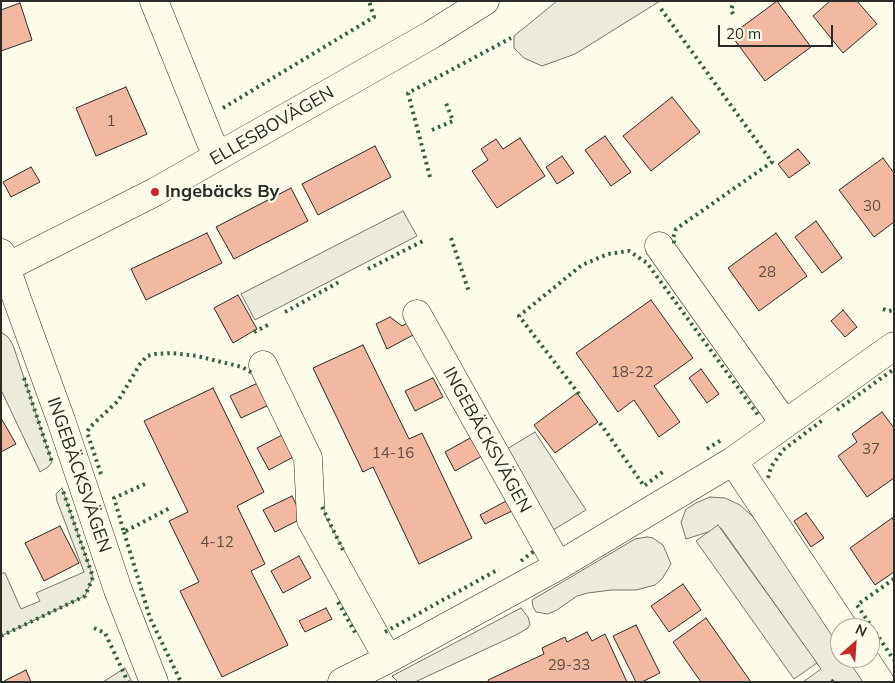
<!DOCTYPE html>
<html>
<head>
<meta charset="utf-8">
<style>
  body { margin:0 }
  #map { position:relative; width:895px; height:683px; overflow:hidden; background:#fdfbea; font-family:Mulish,sans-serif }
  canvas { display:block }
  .frame { position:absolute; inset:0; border:2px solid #2b2b2b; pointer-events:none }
  .north { position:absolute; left:830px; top:618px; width:50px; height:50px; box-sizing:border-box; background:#fdfbea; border:1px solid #a9a89e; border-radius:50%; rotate:26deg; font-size:14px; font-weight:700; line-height:20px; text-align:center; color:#2b2b2b }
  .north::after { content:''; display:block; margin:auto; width:18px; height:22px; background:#c62828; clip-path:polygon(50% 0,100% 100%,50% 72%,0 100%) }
  .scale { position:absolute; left:718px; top:25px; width:115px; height:22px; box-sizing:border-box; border:2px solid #2b2b2b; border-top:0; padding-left:6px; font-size:15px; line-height:18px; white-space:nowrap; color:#2b2b2b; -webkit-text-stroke:4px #fdfbea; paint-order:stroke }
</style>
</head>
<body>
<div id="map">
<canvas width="895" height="683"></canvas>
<div class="frame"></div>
<div class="north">N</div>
<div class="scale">20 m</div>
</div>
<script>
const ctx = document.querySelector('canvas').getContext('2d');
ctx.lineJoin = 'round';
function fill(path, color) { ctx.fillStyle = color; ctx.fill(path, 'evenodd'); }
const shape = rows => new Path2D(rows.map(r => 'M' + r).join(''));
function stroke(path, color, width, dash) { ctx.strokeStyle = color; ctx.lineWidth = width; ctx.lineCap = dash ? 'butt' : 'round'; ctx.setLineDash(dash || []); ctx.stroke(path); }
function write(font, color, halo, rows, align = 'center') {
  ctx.font = font + ' Mulish,sans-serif'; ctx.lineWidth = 4; ctx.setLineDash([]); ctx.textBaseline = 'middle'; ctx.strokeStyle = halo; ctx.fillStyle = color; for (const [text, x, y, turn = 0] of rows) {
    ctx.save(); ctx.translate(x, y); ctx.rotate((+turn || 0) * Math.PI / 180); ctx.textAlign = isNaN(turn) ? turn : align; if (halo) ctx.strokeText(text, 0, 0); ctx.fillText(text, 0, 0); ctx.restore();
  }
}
const green = shape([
  [557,1,660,1,575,54,542,66,524,58,514,48,514,36,557,1],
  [1,332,8,337,13,345,52,462,48,467,40,472,1,390,1,332],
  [535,432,586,510,553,530,507,449,535,432],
  [62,488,93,577,85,596,1,636,1,573,5,573,21,609,40,601,36,593,84,572,57,501,56,494,62,488],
  [710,497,725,498,740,505,760,523,840,643,840,658,850,658,866,682,803,682,821,669,721,528,686,539,681,522,686,509,696,503,710,497],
  [647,537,653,538,663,545,671,564,662,579,655,585,636,590,611,590,588,593,577,596,557,610,548,614,536,612,533,607,532,600,635,539,647,537],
  [521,608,528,617,530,624,528,628,516,635,415,682,398,682,392,676,521,608],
  [125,668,132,682,103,682,125,668]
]);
fill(green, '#ecebdb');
stroke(green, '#74746e', 1);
const parking = shape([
  [403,211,417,236,255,320,241,294,403,211],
  [718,525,817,663,794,679,696,541,718,525]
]);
fill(parking, '#eceadb');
stroke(parking, '#74746e', 1);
const building = shape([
  [777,1,811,47,765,81,731,35,777,1],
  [830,1,857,1,877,24,843,53,813,16,830,1],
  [20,3,32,40,1,51,1,10,20,3],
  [126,87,147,134,96,156,76,108,126,87],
  [672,97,700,132,651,171,623,136,672,97],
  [605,136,631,172,611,186,585,150,605,136],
  [520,138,545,176,497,208,472,171,488,160,481,149,496,139,503,149,520,138],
  [375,146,391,177,318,215,302,184,375,146],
  [798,149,810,163,789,178,778,164,798,149],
  [562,156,574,173,557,184,546,167,562,156],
  [883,158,894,173,894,222,874,237,839,190,883,158],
  [31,167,40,182,11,197,3,182,31,167],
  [291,188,308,221,234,259,216,227,291,188],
  [816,221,842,258,822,273,795,237,816,221],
  [207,233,222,263,146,300,131,269,207,233],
  [776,233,807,276,759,311,728,268,776,233],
  [238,295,257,329,233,343,214,308,238,295],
  [651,300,693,358,654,386,680,422,659,437,634,400,618,412,576,353,651,300],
  [843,310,857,327,845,337,831,321,843,310],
  [390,317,402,326,409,322,415,334,387,349,376,324,390,317],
  [363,345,409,439,422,433,472,538,419,564,373,467,363,472,313,368,363,345],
  [701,369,719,394,707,403,689,378,701,369],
  [433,378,443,397,415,411,405,391,433,378],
  [260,382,271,404,241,418,230,396,260,382],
  [213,388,264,492,237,506,265,564,251,571,288,645,222,677,180,591,199,582,169,521,188,512,144,421,213,388],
  [577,393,598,422,555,453,534,425,577,393],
  [882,412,894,428,894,478,867,497,838,456,857,442,852,434,882,412],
  [1,418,16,444,1,452,1,418],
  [286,433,297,455,269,470,257,448,286,433],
  [472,437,482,456,455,471,445,452,472,437],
  [292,496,303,518,275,532,263,510,292,496],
  [506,501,512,511,485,524,480,515,506,501],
  [806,513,824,538,811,547,794,521,806,513],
  [892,518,894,521,894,572,875,585,850,548,892,518],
  [60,526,79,563,44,581,25,543,60,526],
  [299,556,311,578,283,593,271,571,299,556],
  [683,584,701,610,669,632,651,606,683,584],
  [326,608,332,619,305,632,299,621,326,608],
  [706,618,751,682,701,682,673,642,706,618],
  [636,625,660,673,642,682,636,682,613,636,636,625],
  [587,632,592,641,605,634,627,682,489,682,488,680,544,654,542,648,565,637,567,642,587,632],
  [26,670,31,682,3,682,6,680,26,670]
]);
fill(building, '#f2b8a0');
stroke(building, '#2b2b2b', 1);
const minor = shape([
  [154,1,210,140,218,156],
  [659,246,785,424],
  [1,253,18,302,61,420,118,590,154,682],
  [417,314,558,566],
  [263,365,308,458,311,520,388,659],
  [733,461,844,628],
  [864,658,880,682],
  [342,682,388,659,558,566,733,461,894,346]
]);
const major = shape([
  [1,270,155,192,431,35,485,1]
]);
stroke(minor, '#2b2b2b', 29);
stroke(major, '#2b2b2b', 29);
stroke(minor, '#fdfbea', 28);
stroke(major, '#fdfbea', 28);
stroke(shape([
  [661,9,772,162,676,229,673,238,675,246],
  [733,14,731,10,734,1],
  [223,108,374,17,369,1],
  [432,130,453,121,446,103],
  [430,177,408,93,511,38],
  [451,238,469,292],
  [368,269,425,240],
  [883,309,889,311,894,310],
  [285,312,339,282],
  [254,332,270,324],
  [24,378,52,462],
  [579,394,519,316,582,265,608,254,629,251,647,263,758,415],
  [837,410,894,369],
  [600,423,644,486,664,471],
  [707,449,723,439],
  [101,474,87,432,90,427,118,401,140,364,147,356,155,354,172,353,197,356,242,367,254,374],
  [768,478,771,467,783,450,824,419],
  [145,484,114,498,124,532,170,508],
  [322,507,343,550],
  [124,532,150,618,181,682],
  [521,561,534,551],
  [894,579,857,605,894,660],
  [338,602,357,636],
  [94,628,105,633,128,682],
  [385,632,499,569],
  [1,636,85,596,93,577,62,488],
  [832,682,834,680,837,682]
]), '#34623c', 4, [2.5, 4]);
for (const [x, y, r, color] of [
  [155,192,5,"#c62828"]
]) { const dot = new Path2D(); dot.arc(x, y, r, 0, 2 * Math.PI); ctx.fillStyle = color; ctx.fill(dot); stroke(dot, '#fdfbea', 2); }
write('15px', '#5d4e48', null, [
  ["1",111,121],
  ["30",872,206],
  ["28",767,272],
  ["18-22",632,372],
  ["37",871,449],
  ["14-16",393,453],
  ["4-12",217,542],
  ["29-33",569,665]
]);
write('18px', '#2b2b2b', '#fdfbea', [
  ["ELLESBOVÄGEN",272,126,-30],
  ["INGEBÄCKSVÄGEN",487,440,61],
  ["INGEBÄCKSVÄGEN",79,475,71]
]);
write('bold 18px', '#2b2b2b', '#fdfbea', [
  ["Ingebäcks By",165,192]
], 'left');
</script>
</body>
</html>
